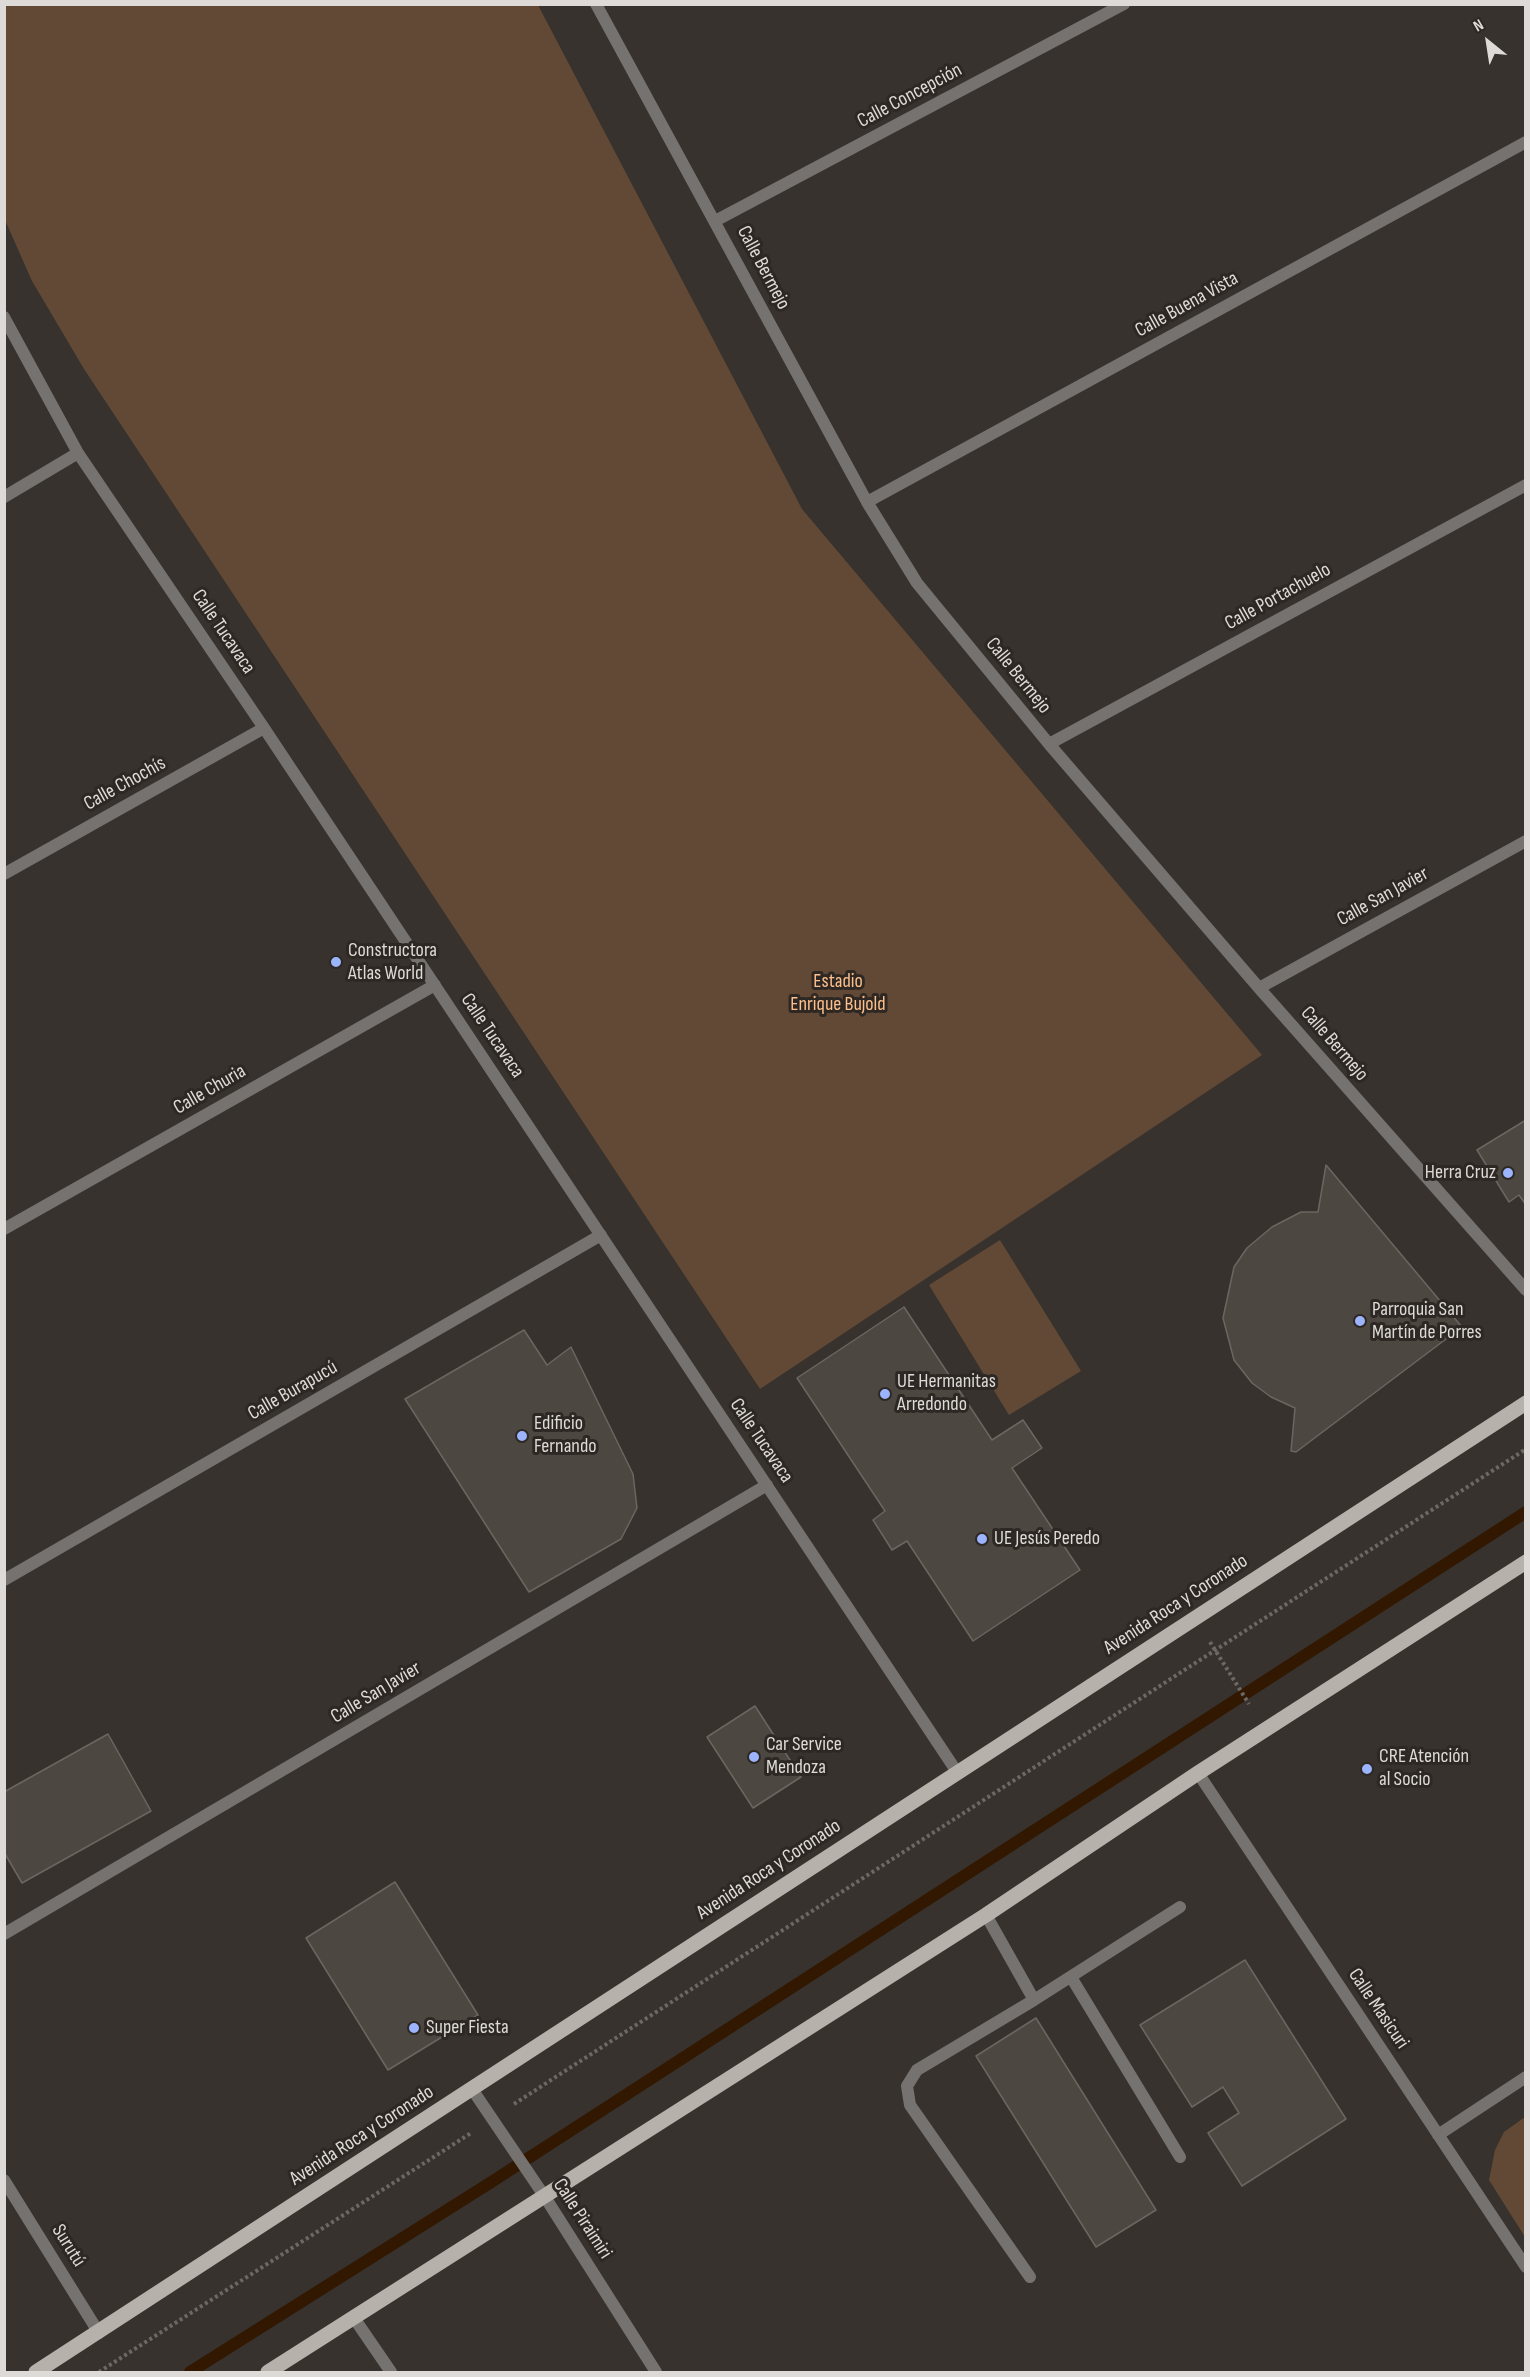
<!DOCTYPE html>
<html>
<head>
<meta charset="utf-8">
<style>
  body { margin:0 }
  #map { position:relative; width:1530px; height:2377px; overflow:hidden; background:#37322d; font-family:"Sofia Sans Condensed",sans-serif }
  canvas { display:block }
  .frame { position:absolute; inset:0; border:6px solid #dedad7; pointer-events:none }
  .north { position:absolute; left:1458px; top:12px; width:60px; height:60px; -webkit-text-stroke:4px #2d2823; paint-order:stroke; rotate:330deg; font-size:16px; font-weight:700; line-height:24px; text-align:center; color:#dedad7 }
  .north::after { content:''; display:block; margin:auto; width:21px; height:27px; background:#dedad7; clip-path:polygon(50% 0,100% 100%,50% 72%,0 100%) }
</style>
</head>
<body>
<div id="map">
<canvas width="1530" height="2377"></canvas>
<div class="frame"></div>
<div class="north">N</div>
</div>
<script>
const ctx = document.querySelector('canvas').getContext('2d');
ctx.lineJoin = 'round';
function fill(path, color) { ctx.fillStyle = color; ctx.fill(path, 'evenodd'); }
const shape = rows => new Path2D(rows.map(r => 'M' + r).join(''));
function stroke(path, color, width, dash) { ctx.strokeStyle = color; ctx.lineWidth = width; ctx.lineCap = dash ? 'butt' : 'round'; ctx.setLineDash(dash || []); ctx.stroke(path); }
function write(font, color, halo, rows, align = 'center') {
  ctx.font = font + ' "Sofia Sans Condensed",sans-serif'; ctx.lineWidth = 6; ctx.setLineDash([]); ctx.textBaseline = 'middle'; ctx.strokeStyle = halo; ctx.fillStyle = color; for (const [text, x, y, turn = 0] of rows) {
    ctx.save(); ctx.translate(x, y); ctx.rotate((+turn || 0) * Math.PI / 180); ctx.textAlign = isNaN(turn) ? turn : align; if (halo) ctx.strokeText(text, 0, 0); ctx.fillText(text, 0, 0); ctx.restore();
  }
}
fill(shape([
  [5,4,538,5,802,509,1262,1055,760,1389,84,369,32,281,5,220],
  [1000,1240,1081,1371,1009,1415,929,1285],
  [1525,2117,1525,2237,1489,2180,1495,2150,1504,2132]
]), '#624935');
stroke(shape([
  [190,2372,493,2181,1526,1512]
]), '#321801', 12);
const building = shape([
  [1526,1120,1526,1205,1519,1195,1509,1202,1477,1150,1526,1120],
  [1326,1165,1462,1327,1296,1452,1291,1451,1295,1408,1271,1397,1252,1383,1234,1360,1223,1318,1234,1267,1247,1248,1272,1227,1301,1212,1318,1212,1326,1165],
  [904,1307,992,1440,1023,1420,1042,1448,1012,1468,1080,1570,973,1641,907,1541,892,1550,873,1520,885,1511,797,1378,904,1307],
  [524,1330,547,1365,571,1347,633,1474,637,1508,621,1539,529,1592,405,1399,524,1330],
  [755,1706,801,1777,753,1808,707,1737,755,1706],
  [108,1734,151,1811,22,1883,4,1852,4,1792,108,1734],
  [395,1882,478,2015,388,2070,306,1938,395,1882],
  [1245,1960,1346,2119,1242,2186,1208,2133,1239,2113,1223,2087,1192,2107,1140,2025,1245,1960],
  [1036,2018,1156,2210,1096,2247,976,2056,1036,2018]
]);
fill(building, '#4d4742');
stroke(building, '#6c6661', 1.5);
stroke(shape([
  [1210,1642,1249,1704],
  [514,2104,1526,1449],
  [99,2372,471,2133]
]), '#6d6863', 4, [3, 3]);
stroke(shape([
  [986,1915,1034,2000,917,2070,907,2086,910,2105,1030,2277],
  [1071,1977,1180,2157],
  [1034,2000,1180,1907],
  [354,2318,391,2372]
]), '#757270', 12);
stroke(shape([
  [596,4,867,502,917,583,1049,744,1259,988,1526,1290],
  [715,221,1124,4],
  [4,317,78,453,264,728,957,1772],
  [4,497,78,453],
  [867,502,1526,142],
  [1049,744,1526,485],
  [4,874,264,728],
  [1259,988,1526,841],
  [4,1229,435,985],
  [4,1580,601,1235],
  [1198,1773,1526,2267],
  [4,1934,767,1485],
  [472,2089,545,2197,656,2372],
  [1438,2135,1526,2077],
  [4,2180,99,2333]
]), '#757270', 12);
stroke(shape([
  [36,2372,1526,1403],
  [268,2372,986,1915,1198,1773,1526,1562]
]), '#b7b1ac', 15);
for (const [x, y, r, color] of [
  [336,962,6,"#9cb4fd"],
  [1508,1173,6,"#9cb4fd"],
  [1360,1321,6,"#9cb4fd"],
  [885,1394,6,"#9cb4fd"],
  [522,1436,6,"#9cb4fd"],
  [982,1539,6,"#9cb4fd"],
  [754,1757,6,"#9cb4fd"],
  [1367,1769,6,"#9cb4fd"],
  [414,2028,6,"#9cb4fd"]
]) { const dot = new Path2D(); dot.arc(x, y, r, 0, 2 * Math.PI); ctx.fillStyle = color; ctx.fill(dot); stroke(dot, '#2d2823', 2); }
write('20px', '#dedad7', '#2d2823', [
  ["Calle Concepción",910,96,-28],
  ["Calle Bermejo",763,268,62],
  ["Calle Buena Vista",1187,305,-29],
  ["Calle Portachuelo",1278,597,-29],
  ["Calle Tucavaca",223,632,56],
  ["Calle Bermejo",1018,676,51],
  ["Calle Chochís",125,784,-29],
  ["Calle San Javier",1383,897,-29],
  ["Calle Tucavaca",492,1036,56],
  ["Calle Bermejo",1334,1044,49],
  ["Calle Churia",210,1090,-30],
  ["Calle Burapucú",293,1391,-30],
  ["Calle Tucavaca",761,1441,56],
  ["Avenida Roca y Coronado",1176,1605,-33],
  ["Calle San Javier",376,1693,-31],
  ["Avenida Roca y Coronado",769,1870,-33],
  ["Calle Masicuri",1378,2009,56],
  ["Avenida Roca y Coronado",362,2136,-33],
  ["Calle Piraimiri",582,2219,57],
  ["Surutú",68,2246,58]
]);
write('20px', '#dedad7', '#2d2823', [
  ["Constructora",348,951],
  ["Atlas World",348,974],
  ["Herra Cruz",1496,1173,"right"],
  ["Parroquia San",1372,1310],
  ["Martín de Porres",1372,1333],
  ["UE Hermanitas",897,1382],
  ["Arredondo",897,1405],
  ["Edificio",534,1424],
  ["Fernando",534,1447],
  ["UE Jesús Peredo",994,1539],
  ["Car Service",766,1745],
  ["Mendoza",766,1768],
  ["CRE Atención",1379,1757],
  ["al Socio",1379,1780],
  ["Super Fiesta",426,2028]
], 'left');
write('20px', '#febf8b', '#2d2823', [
  ["Estadio",838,982],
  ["Enrique Bujold",838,1005]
]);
</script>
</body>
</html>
